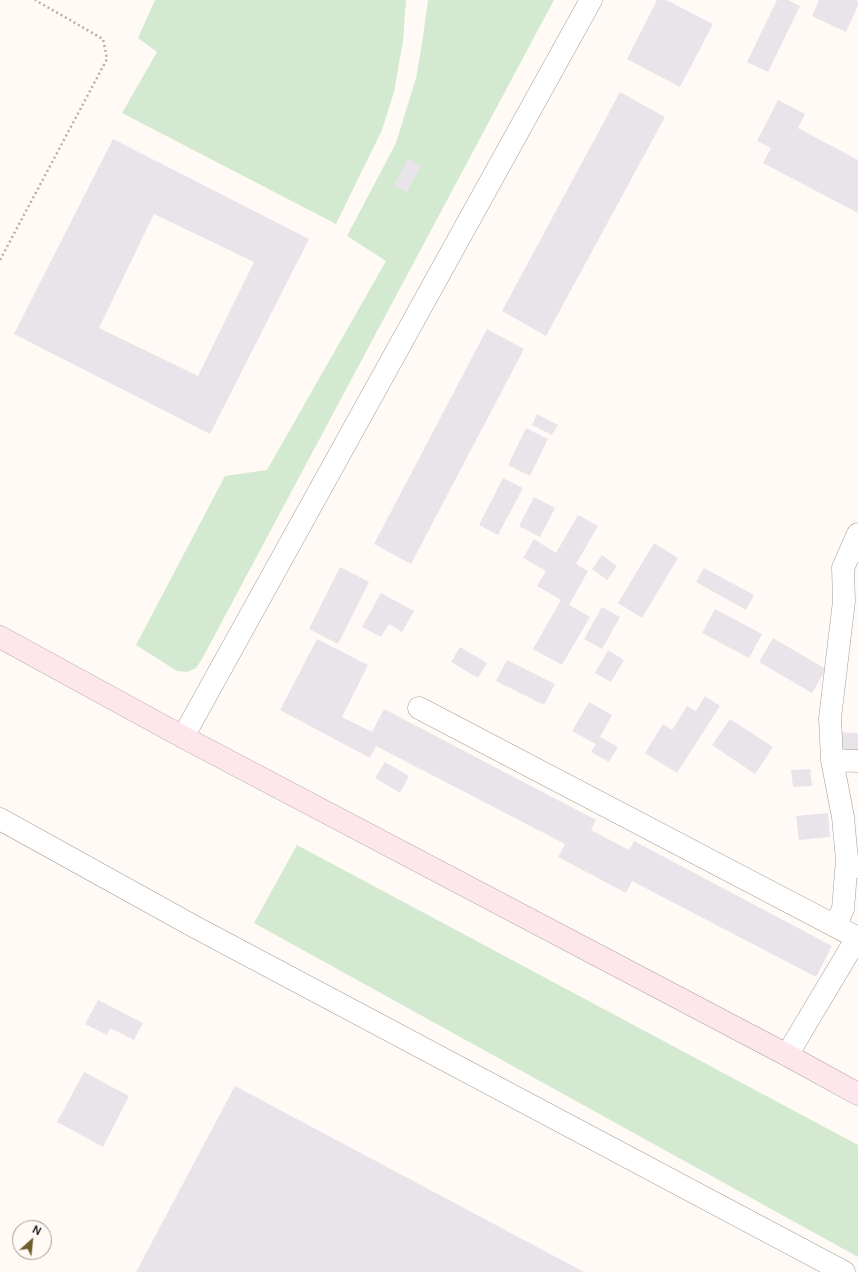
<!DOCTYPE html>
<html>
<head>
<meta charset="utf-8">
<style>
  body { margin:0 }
  #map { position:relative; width:858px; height:1272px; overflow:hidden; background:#fffaf6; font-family:Manrope,sans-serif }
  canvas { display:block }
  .north { position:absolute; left:12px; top:1220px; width:40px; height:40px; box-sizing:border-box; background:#fffaf6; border:1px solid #9f9b98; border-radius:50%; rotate:27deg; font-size:11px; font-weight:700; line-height:16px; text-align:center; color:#0e0c0b }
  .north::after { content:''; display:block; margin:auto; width:14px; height:18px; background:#6f5f2d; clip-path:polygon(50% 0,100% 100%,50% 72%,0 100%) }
</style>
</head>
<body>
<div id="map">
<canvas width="858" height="1272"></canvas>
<div class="north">N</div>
</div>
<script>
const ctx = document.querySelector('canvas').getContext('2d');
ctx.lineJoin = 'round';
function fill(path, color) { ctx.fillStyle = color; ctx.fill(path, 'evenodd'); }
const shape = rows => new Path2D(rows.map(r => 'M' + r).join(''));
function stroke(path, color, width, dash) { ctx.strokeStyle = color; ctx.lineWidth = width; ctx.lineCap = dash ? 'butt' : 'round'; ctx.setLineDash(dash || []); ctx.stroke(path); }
fill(shape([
  [155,0,406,0,403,41,394,92,382,130,336,224,122,113,157,52,138,38],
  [428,0,554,0,202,659,196,668,187,672,177,671,136,645,225,476,267,470,386,261,347,236,396,143,416,78,422,44],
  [297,845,858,1145,858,1257,254,923]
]), '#d3ead1');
fill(shape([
  [657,0,666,0,713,24,680,87,627,59],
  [777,0,788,0,800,6,768,72,747,62],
  [819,0,856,0,858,1,858,5,846,32,812,16],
  [620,92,665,117,546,336,502,311],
  [778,100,805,114,798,128,858,160,858,213,763,163,771,148,757,141],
  [113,139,309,239,210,434,14,334],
  [154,214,254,262,198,376,99,328],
  [408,159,421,166,407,192,394,185],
  [487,329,524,349,411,564,374,544],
  [537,414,558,425,552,435,532,425],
  [526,428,548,439,530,476,508,465],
  [503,478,523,488,498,535,479,525],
  [534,497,555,508,540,537,519,526],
  [578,515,598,526,576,564,588,571,569,605,590,617,562,665,533,649,561,600,537,586,546,571,523,558,534,539,556,553],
  [654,543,678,558,642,618,618,603],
  [602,555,617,566,607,580,592,569],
  [340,567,369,582,338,644,309,629],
  [704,568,754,595,746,610,696,582],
  [381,593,414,611,402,632,389,624,381,637,362,627],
  [602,607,620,617,602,649,584,639],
  [715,609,762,634,749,658,702,633],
  [773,638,826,669,812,693,759,662],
  [317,639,368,665,342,717,372,732,384,709,596,820,591,830,629,850,634,841,832,946,816,977,632,881,626,893,558,857,565,844,376,746,370,758,280,710],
  [460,647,487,663,478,678,451,662],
  [608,650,624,660,611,682,595,673],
  [507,660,555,684,544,705,496,681],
  [705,696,720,706,677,773,645,753,663,724,672,730,687,706,696,711],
  [589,702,612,715,600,737,618,747,609,762,591,752,596,744,572,731],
  [730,719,773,747,755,774,712,745],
  [839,732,858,733,858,755,838,754],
  [385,762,409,776,400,793,375,778],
  [810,769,812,786,793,787,791,770],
  [828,813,830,837,799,840,796,816],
  [98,1000,143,1023,134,1040,110,1028,107,1035,85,1024],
  [84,1072,129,1096,103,1147,57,1122],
  [235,1086,584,1272,136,1272]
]), '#e9e4ea');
const minor = shape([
  [858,534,843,568,844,601,830,718,832,760,843,817,847,860,858,867],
  [419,708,858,938],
  [832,760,858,761],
  [835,926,843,909,847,860],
  [787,1055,857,938]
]);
const tertiary = shape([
  [183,737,591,0],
  [0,819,195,927,844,1272]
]);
const secondary = shape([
  [0,637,183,737,787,1055,858,1094]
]);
stroke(minor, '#a39d98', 23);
stroke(tertiary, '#a39d98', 23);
stroke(secondary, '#a39d98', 23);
stroke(shape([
  [0,260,107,59,103,39,35,0]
]), '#b4b0ad', 2.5, [2, 3]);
stroke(minor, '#fff', 22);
stroke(tertiary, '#fff', 22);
stroke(secondary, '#fee6ed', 22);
</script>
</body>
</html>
